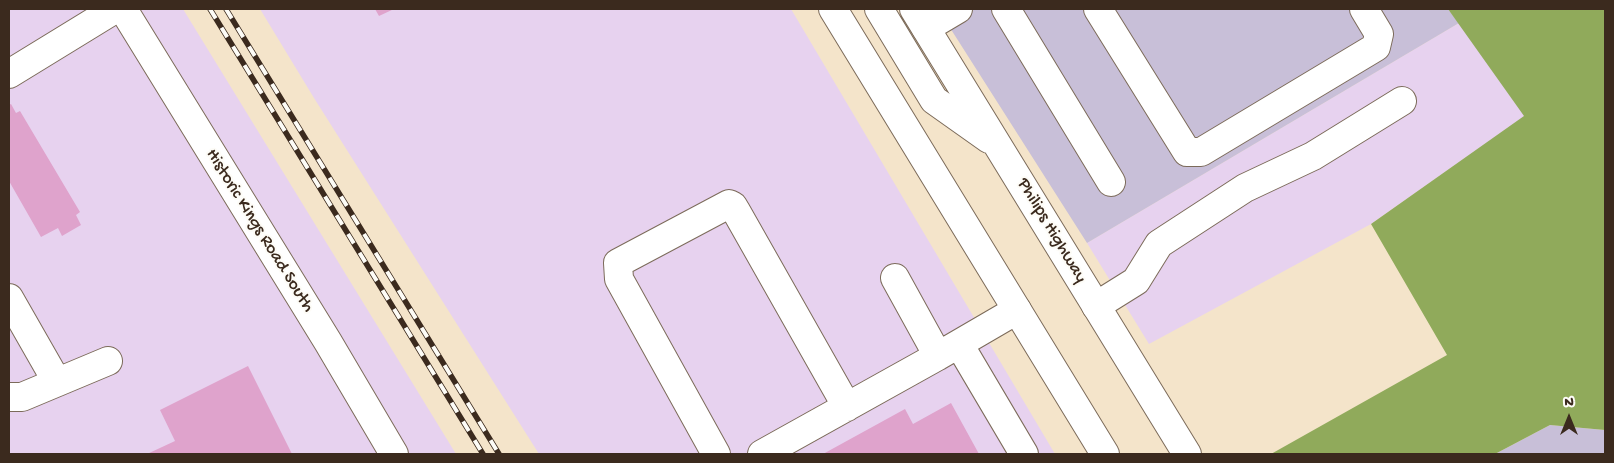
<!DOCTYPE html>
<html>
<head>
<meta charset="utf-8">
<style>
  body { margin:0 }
  #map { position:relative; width:1614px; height:463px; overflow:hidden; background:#f4e4ca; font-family:"Gochi Hand",sans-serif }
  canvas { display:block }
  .frame { position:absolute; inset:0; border:10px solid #3b2a1e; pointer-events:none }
  .north { position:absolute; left:1544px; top:393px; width:50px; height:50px; -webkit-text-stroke:4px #fdfcf7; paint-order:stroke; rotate:0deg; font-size:14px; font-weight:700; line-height:20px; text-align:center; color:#3b2a1e }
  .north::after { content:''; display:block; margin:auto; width:18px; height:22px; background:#3b2a1e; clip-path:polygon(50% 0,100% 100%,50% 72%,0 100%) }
</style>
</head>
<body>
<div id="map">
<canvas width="1614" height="463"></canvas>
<div class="frame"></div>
<div class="north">N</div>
</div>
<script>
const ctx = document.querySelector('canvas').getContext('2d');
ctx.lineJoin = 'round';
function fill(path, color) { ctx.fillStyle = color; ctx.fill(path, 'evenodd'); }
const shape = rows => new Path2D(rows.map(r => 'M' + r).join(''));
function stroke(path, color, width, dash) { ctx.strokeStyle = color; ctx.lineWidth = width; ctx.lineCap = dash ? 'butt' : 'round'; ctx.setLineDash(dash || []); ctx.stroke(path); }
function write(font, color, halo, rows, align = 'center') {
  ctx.font = font + ' "Gochi Hand",sans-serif'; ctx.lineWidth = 4; ctx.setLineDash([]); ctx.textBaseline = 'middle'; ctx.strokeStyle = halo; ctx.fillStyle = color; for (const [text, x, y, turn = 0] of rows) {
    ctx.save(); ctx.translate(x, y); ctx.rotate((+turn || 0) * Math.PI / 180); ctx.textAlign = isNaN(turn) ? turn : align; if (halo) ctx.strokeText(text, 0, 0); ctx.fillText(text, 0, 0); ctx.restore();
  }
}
fill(shape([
  [9,9,183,9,456,454,9,454],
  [260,9,791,9,1055,454,539,454,314,98],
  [1459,23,1525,116,1371,224,1149,344,1087,243]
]), '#e7d2ef');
fill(shape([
  [938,9,1448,9,1459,23,1087,243],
  [1550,425,1605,430,1605,454,1495,454]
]), '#c8bfd8');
fill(shape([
  [1448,9,1605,9,1605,430,1550,425,1495,454,1271,454,1447,355,1371,224,1524,116]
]), '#90aa5b');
fill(shape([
  [375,9,394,9,379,16],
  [11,104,16,113,20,111,80,212,76,215,81,225,62,236,58,228,41,237,9,181,9,105],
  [248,366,292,454,147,454,175,441,160,410],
  [951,403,979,454,823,454,905,409,913,424]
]), '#dfa3cc');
const minor = shape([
  [123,9,328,342,394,454],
  [1006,9,1111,182],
  [1098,9,1187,152,1201,152,1376,47,1379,34,1364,9],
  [926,28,958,9],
  [9,74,115,9],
  [895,278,938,356,1017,310],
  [9,298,57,382],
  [1096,306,1136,281,1159,244,1245,188,1313,156,1402,101],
  [959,344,1024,454],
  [9,397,22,397,108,361],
  [716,454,619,279,618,263,729,204,733,206,736,211,847,407],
  [762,454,938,356]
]);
const major = shape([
  [833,9,1105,454],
  [879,9,934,100,989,139],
  [914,9,1187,454]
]);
stroke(minor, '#7c6b5a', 30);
stroke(major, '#7c6b5a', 30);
stroke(minor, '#fff', 28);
stroke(major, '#fff', 28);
const rail = shape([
  [210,9,483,454],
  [226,9,499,454]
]);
stroke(rail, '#3b2a1e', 5.5);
stroke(rail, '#fdfcf7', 4, [11]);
write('18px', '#3b2a1e', '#fdfcf7', [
  ["Historic Kings Road South",259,231,58],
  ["Philips Highway",1051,231,59]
]);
</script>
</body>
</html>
